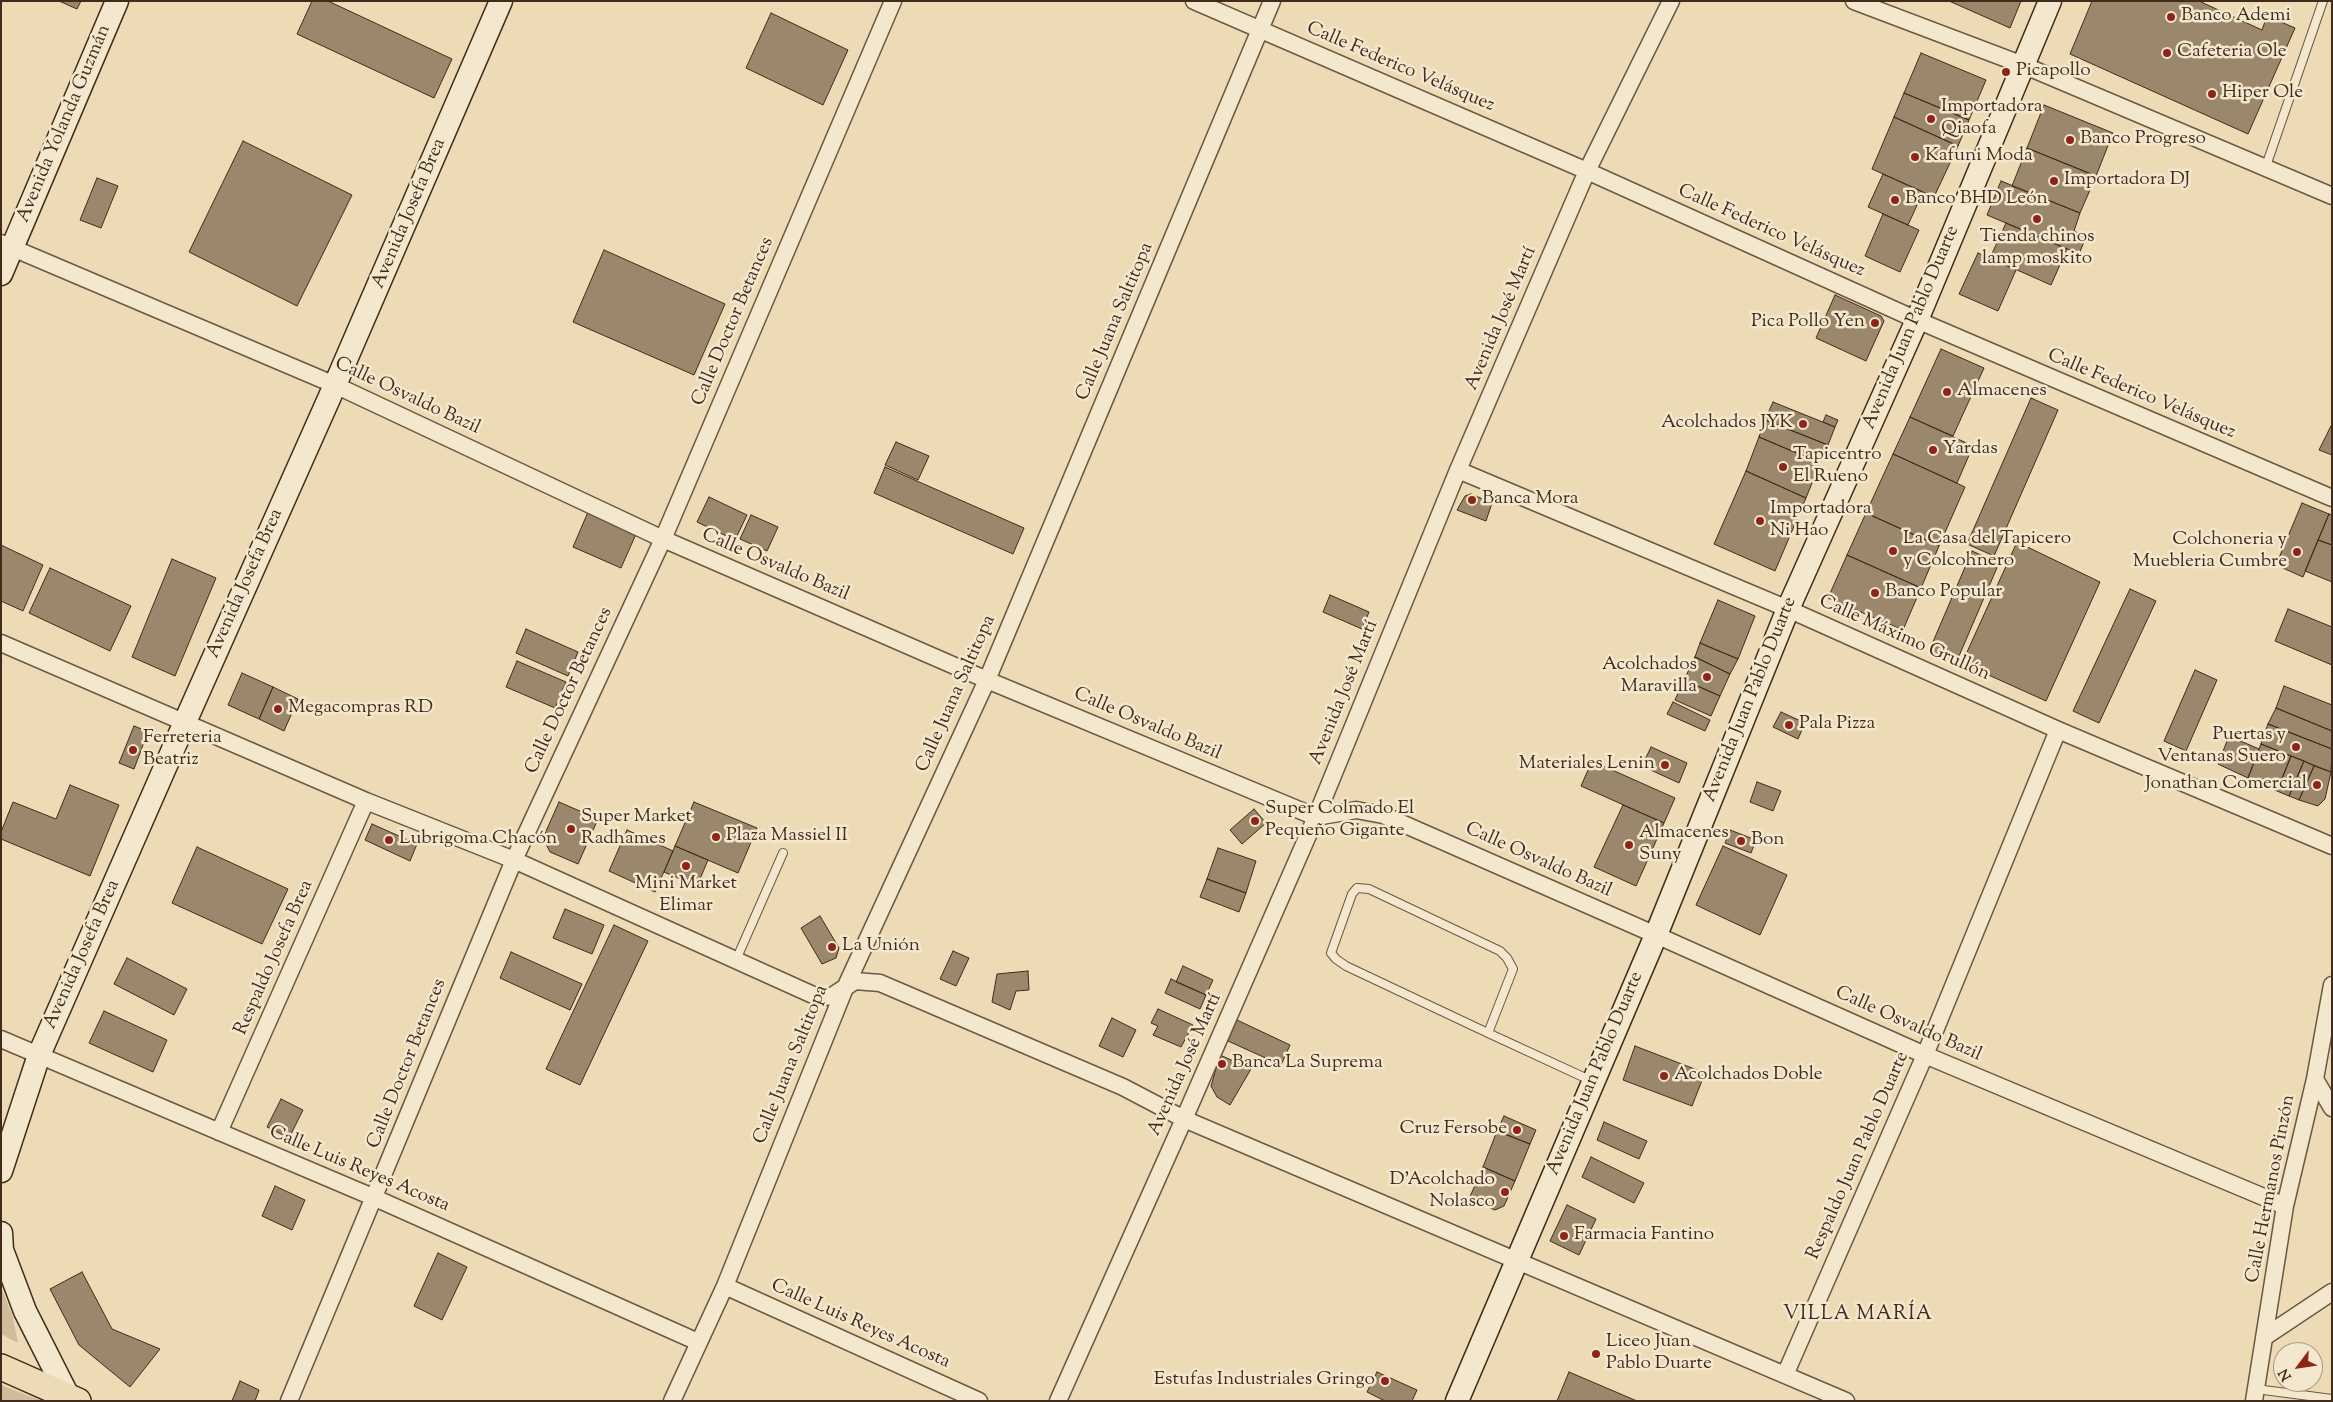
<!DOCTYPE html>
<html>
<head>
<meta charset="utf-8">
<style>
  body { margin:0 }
  #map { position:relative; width:2333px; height:1402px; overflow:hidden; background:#ecdbb4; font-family:"Sorts Mill Goudy",serif }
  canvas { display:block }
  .frame { position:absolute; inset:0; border:2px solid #412b1d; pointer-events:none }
  .north { position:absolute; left:2273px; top:1342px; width:50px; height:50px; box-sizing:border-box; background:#f3e8ce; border:1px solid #ac9c87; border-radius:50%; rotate:239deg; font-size:14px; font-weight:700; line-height:20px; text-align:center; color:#412b1d }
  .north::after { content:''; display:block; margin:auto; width:18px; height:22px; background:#8f2418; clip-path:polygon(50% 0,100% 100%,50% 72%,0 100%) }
</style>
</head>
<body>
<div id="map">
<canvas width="2333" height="1402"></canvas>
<div class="frame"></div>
<div class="north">N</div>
</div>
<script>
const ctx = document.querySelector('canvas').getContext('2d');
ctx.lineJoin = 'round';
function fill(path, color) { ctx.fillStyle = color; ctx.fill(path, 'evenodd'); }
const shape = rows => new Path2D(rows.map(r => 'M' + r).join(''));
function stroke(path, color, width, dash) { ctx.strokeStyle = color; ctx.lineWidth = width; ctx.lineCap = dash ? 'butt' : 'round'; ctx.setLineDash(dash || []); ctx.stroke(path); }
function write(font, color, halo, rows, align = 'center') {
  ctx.font = font + ' "Sorts Mill Goudy",serif'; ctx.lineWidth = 5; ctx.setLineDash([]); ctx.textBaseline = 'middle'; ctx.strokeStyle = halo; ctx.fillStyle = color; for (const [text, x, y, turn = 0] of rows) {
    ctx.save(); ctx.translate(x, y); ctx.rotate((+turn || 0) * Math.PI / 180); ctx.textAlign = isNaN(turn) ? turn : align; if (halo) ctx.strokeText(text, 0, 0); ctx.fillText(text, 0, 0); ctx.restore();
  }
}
fill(shape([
  [1,1287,12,1314,18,1343,1,1334],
  [1,1385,42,1401,1,1401]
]), '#cfbd9a');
const building = shape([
  [59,1,81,1,77,9,59,1],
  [312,1,328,1,452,59,434,98,297,34,312,1],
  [1949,1,2021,1,2010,28,1949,1],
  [2092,1,2199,1,2262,30,2267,16,2295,28,2248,134,2070,54,2092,1],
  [771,13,848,50,823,105,746,68,771,13],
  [1921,53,1986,80,1969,120,1904,93,1921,53],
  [1904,93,1969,120,1958,146,1894,117,1904,93],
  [2044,105,2113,133,2096,176,2027,148,2044,105],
  [1894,117,1958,146,1934,197,1872,169,1894,117],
  [243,141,352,195,297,306,189,252,243,141],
  [2027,148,2096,176,2080,213,2012,186,2027,148],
  [1883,174,1923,192,1908,225,1868,207,1883,174],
  [97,178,118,186,101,228,80,220,97,178],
  [2001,181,2080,213,2074,231,2086,237,2079,254,1987,215,2001,181],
  [1883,214,1919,230,1900,272,1865,256,1883,214],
  [2006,223,2067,249,2051,285,1990,258,2006,223],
  [604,250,725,304,694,375,573,322,604,250],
  [1978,253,2016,270,1998,311,1959,294,1978,253],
  [1835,295,1881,316,1884,321,1866,361,1816,338,1835,295],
  [1941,349,1984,368,1953,436,1910,417,1941,349],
  [2031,398,2058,410,1994,556,1967,544,2031,398],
  [1773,402,1835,427,1828,445,1765,420,1773,402],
  [1826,415,1838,420,1835,427,1823,422,1826,415],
  [1910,417,1973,446,1957,483,1893,454,1910,417],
  [1765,420,1828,445,1820,463,1759,437,1765,420],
  [2332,424,2332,455,2319,450,2332,424],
  [1759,437,1820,463,1806,498,1746,471,1759,437],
  [896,442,929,456,918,480,885,465,896,442],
  [1893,454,1965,487,1939,546,1866,513,1893,454],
  [885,467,1024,528,1013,554,874,493,885,467],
  [1746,471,1806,498,1775,571,1714,544,1746,471],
  [1471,494,1492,503,1486,521,1457,510,1465,496,1471,494],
  [709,497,747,515,735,540,697,522,709,497],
  [2302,503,2329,514,2303,577,2276,565,2302,503],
  [588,512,636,534,621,568,573,547,588,512],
  [1866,513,1939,546,1921,588,1847,555,1866,513],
  [2329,514,2332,515,2332,545,2318,540,2329,514],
  [751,515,778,527,767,551,740,539,751,515],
  [2318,540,2332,545,2332,582,2305,571,2318,540],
  [2017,542,2100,582,2046,701,1962,663,2017,542],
  [1,545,43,565,23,611,1,601,1,545],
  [1972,551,1999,563,1956,663,1929,651,1972,551],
  [1847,555,1921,588,1903,630,1828,598,1847,555],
  [172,559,216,578,175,676,132,657,172,559],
  [50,568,131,606,110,651,29,613,50,568],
  [2130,589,2156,601,2099,723,2073,711,2130,589],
  [1330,595,1369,612,1362,629,1323,612,1330,595],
  [1718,600,1755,616,1738,659,1700,643,1718,600],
  [2288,609,2332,627,2332,665,2275,641,2288,609],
  [526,629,578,652,568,676,516,653,526,629],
  [1700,643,1738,659,1730,674,1695,657,1700,643],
  [1695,657,1730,674,1720,696,1684,680,1695,657],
  [517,661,566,682,555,708,506,687,517,661],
  [2195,670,2217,680,2186,751,2164,741,2195,670],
  [242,673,273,687,259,719,228,705,242,673],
  [1684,680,1720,696,1711,716,1675,700,1684,680],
  [2284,686,2332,705,2332,731,2276,708,2284,686],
  [273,687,298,699,284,731,259,719,273,687],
  [1673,702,1710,720,1705,731,1667,714,1673,702],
  [2276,708,2332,731,2332,749,2268,724,2276,708],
  [1781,712,1805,723,1798,739,1773,727,1781,712],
  [2268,724,2332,749,2331,772,2261,744,2268,724],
  [134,726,144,730,146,737,134,769,119,763,134,726],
  [2229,736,2259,749,2248,778,2218,764,2229,736],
  [2261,744,2291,756,2277,791,2248,778,2261,744],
  [1651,747,1687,763,1679,783,1642,766,1651,747],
  [2291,756,2304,761,2289,796,2277,791,2291,756],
  [1592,761,1675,798,1664,823,1581,786,1592,761],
  [2304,761,2314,766,2299,800,2289,796,2304,761],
  [2314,766,2331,772,2325,799,2318,806,2299,800,2314,766],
  [1757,782,1781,791,1773,811,1750,802,1757,782],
  [70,785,119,805,90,876,1,839,1,832,13,802,56,819,70,785],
  [559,802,598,819,578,864,550,852,543,838,559,802],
  [694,802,757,828,738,873,675,846,694,802],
  [1623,805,1664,823,1636,886,1594,867,1623,805],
  [1254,809,1266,823,1242,844,1230,830,1254,809],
  [372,824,417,844,410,861,365,840,372,824],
  [627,830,673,851,655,892,609,871,627,830],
  [1730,830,1756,840,1751,853,1725,843,1730,830],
  [675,846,708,860,697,886,664,872,675,846],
  [1723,846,1787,875,1760,935,1696,905,1723,846],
  [197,847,288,889,262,944,172,903,197,847],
  [1218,848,1256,861,1246,893,1207,879,1218,848],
  [1207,879,1246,893,1239,912,1200,897,1207,879],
  [565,909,604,925,592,954,553,938,565,909],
  [820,916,839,948,836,958,822,964,801,928,820,916],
  [614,925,648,941,580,1085,546,1069,614,925],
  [953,951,969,958,956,986,940,979,953,951],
  [511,952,582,984,570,1010,500,978,511,952],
  [127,958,187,989,174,1015,114,984,127,958],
  [1183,966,1213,980,1206,995,1176,982,1183,966],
  [1028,971,1029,990,1016,991,1010,1010,992,1002,997,974,1028,971],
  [1171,979,1206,995,1200,1009,1165,993,1171,979],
  [1158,1009,1193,1025,1181,1047,1153,1035,1158,1026,1151,1023,1158,1009],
  [104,1011,167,1040,153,1072,89,1043,104,1011],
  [1112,1018,1136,1030,1123,1057,1099,1046,1112,1018],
  [1237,1020,1290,1045,1281,1065,1228,1041,1237,1020],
  [1635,1046,1705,1073,1692,1106,1623,1080,1635,1046],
  [1220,1055,1251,1069,1230,1105,1217,1097,1211,1086,1220,1055],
  [281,1099,303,1110,289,1138,267,1127,281,1099],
  [1504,1116,1536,1130,1530,1144,1497,1131,1504,1116],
  [1604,1122,1647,1141,1639,1159,1597,1140,1604,1122],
  [1497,1131,1530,1144,1515,1181,1483,1167,1497,1131],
  [1591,1157,1644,1183,1634,1203,1582,1177,1591,1157],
  [1483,1167,1515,1181,1504,1206,1495,1210,1469,1199,1483,1167],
  [275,1186,305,1200,292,1230,262,1216,275,1186],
  [1567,1205,1596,1219,1579,1255,1550,1241,1567,1205],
  [438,1253,467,1267,442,1320,414,1306,438,1253],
  [82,1272,112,1329,160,1349,130,1387,79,1345,50,1289,82,1272],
  [1377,1372,1417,1390,1412,1401,1385,1401,1367,1392,1377,1372],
  [1569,1372,1637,1401,1557,1401,1569,1372],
  [240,1381,259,1390,255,1401,232,1401,240,1381]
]);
fill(building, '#9a876c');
stroke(building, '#412b1d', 1);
const lane = shape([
  [2266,166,2323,1],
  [736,960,783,853],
  [1488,1033,1513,969,1507,958,1500,951,1369,889,1357,888,1352,894,1331,953,1336,959,1346,966,1488,1033,1592,1081],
  [2256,1389,2332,1399]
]);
const street = shape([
  [1194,1,1587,171,1917,320,2332,498],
  [1854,1,2023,65,2332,196],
  [1,243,335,385,663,539,987,680,1316,817,1356,810,1383,815,1656,935,1925,1055,2285,1206],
  [1458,470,1788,609,2058,730,2332,846],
  [1,643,366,801,514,860,813,995,823,997,832,996,855,981,880,983,1123,1087,1184,1119,1846,1401],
  [1,1039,375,1198,698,1342],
  [2315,1079,2332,1108],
  [219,1132,366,801],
  [725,1286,979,1401],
  [2266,1336,2332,1292],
  [1785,1375,1925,1055,2058,730],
  [289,1401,514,860,663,539,893,1],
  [672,1401,725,1286,845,988,987,680,1272,1],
  [1058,1401,1184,1119,1316,817,1458,470,1587,171,1671,1],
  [2254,1401,2285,1206,2315,1079,2332,985]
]);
const secondary = shape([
  [1,274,117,1],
  [1,1171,39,1055,185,722,335,385,501,1],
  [1,1233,2,1250,25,1311,67,1394],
  [1457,1401,1656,935,1788,609,1917,320,2050,1]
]);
const primary = shape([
  [1,1367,78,1401]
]);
stroke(lane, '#6c5743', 10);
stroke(street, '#6c5743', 19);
stroke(secondary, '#412b1d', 25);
stroke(primary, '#412b1d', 28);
stroke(lane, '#f3e8ce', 8);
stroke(street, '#f3e8ce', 16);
stroke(secondary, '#f3e8ce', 22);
stroke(primary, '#ecdbb4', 25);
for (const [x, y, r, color] of [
  [2171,17,5,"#8f2418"],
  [2167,53,5,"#8f2418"],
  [2006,72,5,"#8f2418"],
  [2212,94,5,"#8f2418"],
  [1931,119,5,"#8f2418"],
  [2070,140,5,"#8f2418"],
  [1915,157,5,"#8f2418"],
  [2054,181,5,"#8f2418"],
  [1895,200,5,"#8f2418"],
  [2037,219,5,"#8f2418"],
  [1875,323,5,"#8f2418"],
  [1947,392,5,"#8f2418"],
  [1803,424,5,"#8f2418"],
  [1933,450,5,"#8f2418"],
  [1783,467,5,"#8f2418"],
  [1472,500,5,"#8f2418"],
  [1760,521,5,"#8f2418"],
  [1893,551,5,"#8f2418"],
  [2297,552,5,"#8f2418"],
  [1875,593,5,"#8f2418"],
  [1707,677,5,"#8f2418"],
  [278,709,5,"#8f2418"],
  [1789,725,5,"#8f2418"],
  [2296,747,5,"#8f2418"],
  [133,750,5,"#8f2418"],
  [1665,765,5,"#8f2418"],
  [2317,785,5,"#8f2418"],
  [1255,821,5,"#8f2418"],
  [571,829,5,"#8f2418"],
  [716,837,5,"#8f2418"],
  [389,840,5,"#8f2418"],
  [1741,841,5,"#8f2418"],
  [1629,845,5,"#8f2418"],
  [686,866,5,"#8f2418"],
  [832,947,5,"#8f2418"],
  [1222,1064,5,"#8f2418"],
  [1664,1076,5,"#8f2418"],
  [1517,1130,5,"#8f2418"],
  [1505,1192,5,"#8f2418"],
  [1564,1236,5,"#8f2418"],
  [1596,1354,5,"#8f2418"],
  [1385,1381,5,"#8f2418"]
]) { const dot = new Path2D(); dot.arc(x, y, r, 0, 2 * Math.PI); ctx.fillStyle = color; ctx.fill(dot); stroke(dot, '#f3e8ce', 2); }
write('19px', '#412b1d', '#f3e8ce', [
  ["Banco Ademi",2181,17],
  ["Cafeteria Ole",2177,53],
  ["Picapollo",2016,72],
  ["Hiper Ole",2222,94],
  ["Importadora",1941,108],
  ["Qiaofa",1941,130],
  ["Banco Progreso",2080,140],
  ["Kafuni Moda",1925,157],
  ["Importadora DJ",2064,181],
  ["Banco BHD León",1905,200],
  ["Tienda chinos",2037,238,"center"],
  ["lamp moskito",2037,260,"center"],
  ["Pica Pollo Yen",1865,323,"right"],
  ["Almacenes",1957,392],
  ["Acolchados JYK",1793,424,"right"],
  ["Yardas",1943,450],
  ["Tapicentro",1793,456],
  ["El Rueno",1793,478],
  ["Banca Mora",1482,500],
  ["Importadora",1770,510],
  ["Ni Hao",1770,532],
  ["La Casa del Tapicero",1903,540],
  ["y Colcohnero",1903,562],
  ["Colchoneria y",2287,541,"right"],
  ["Muebleria Cumbre",2287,563,"right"],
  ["Banco Popular",1885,593],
  ["Acolchados",1697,666,"right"],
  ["Maravilla",1697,688,"right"],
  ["Megacompras RD",288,709],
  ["Pala Pizza",1799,725],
  ["Puertas y",2286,736,"right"],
  ["Ventanas Suero",2286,758,"right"],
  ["Ferreteria",143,739],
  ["Beatriz",143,761],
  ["Materiales Lenin",1655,765,"right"],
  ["Jonathan Comercial",2307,785,"right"],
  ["Super Colmado El",1265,810],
  ["Pequeño Gigante",1265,832],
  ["Super Market",581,818],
  ["Radhames",581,840],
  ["Almacenes",1639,834],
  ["Suny",1639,856],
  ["Plaza Massiel II",726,837],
  ["Lubrigoma Chacón",399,840],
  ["Bon",1751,841],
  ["Mini Market",686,885,"center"],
  ["Elimar",686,907,"center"],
  ["La Unión",842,947],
  ["Banca La Suprema",1232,1064],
  ["Acolchados Doble",1674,1076],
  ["Cruz Fersobe",1507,1130,"right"],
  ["D'Acolchado",1495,1181,"right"],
  ["Nolasco",1495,1203,"right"],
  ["Farmacia Fantino",1574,1236],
  ["Liceo Juan",1606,1343],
  ["Pablo Duarte",1606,1365],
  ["Estufas Industriales Gringo",1375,1381,"right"]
], 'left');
write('19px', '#412b1d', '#f3e8ce', [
  ["Calle Federico Velásquez",1400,68,23],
  ["Avenida Yolanda Guzmán",65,124,-67],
  ["Avenida Josefa Brea",410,214,-67],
  ["Calle Federico Velásquez",1771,232,24],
  ["Avenida José Martí",1502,319,-67],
  ["Calle Doctor Betances",734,322,-67],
  ["Calle Juana Saltitopa",1116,322,-67],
  ["Avenida Juan Pablo Duarte",1912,328,-67],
  ["Calle Federico Velásquez",2141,395,23],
  ["Calle Osvaldo Bazil",407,397,25],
  ["Calle Osvaldo Bazil",775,566,23],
  ["Avenida Josefa Brea",246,584,-66],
  ["Calle Máximo Grullón",1904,639,24],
  ["Calle Doctor Betances",570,691,-65],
  ["Avenida José Martí",1345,693,-68],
  ["Calle Juana Saltitopa",957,694,-66],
  ["Avenida Juan Pablo Duarte",1751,700,-68],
  ["Calle Osvaldo Bazil",1147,725,23],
  ["Calle Osvaldo Bazil",1538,861,24],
  ["Avenida Josefa Brea",83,955,-66],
  ["Respaldo Josefa Brea",275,958,-66],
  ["Calle Osvaldo Bazil",1908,1025,24],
  ["Calle Doctor Betances",408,1064,-68],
  ["Calle Juana Saltitopa",792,1065,-68],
  ["Avenida José Martí",1186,1065,-66],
  ["Avenida Juan Pablo Duarte",1596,1074,-67],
  ["Respaldo Juan Pablo Duarte",1859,1156,-66],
  ["Calle Luis Reyes Acosta",359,1170,23],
  ["Calle Hermanos Pinzón",2272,1189,-79],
  ["Calle Luis Reyes Acosta",860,1325,24]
]);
ctx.letterSpacing = '1px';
write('20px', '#412b1d', '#f3e8ce', [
  ["VILLA MARÍA",1858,1316]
]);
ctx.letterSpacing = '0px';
</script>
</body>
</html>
